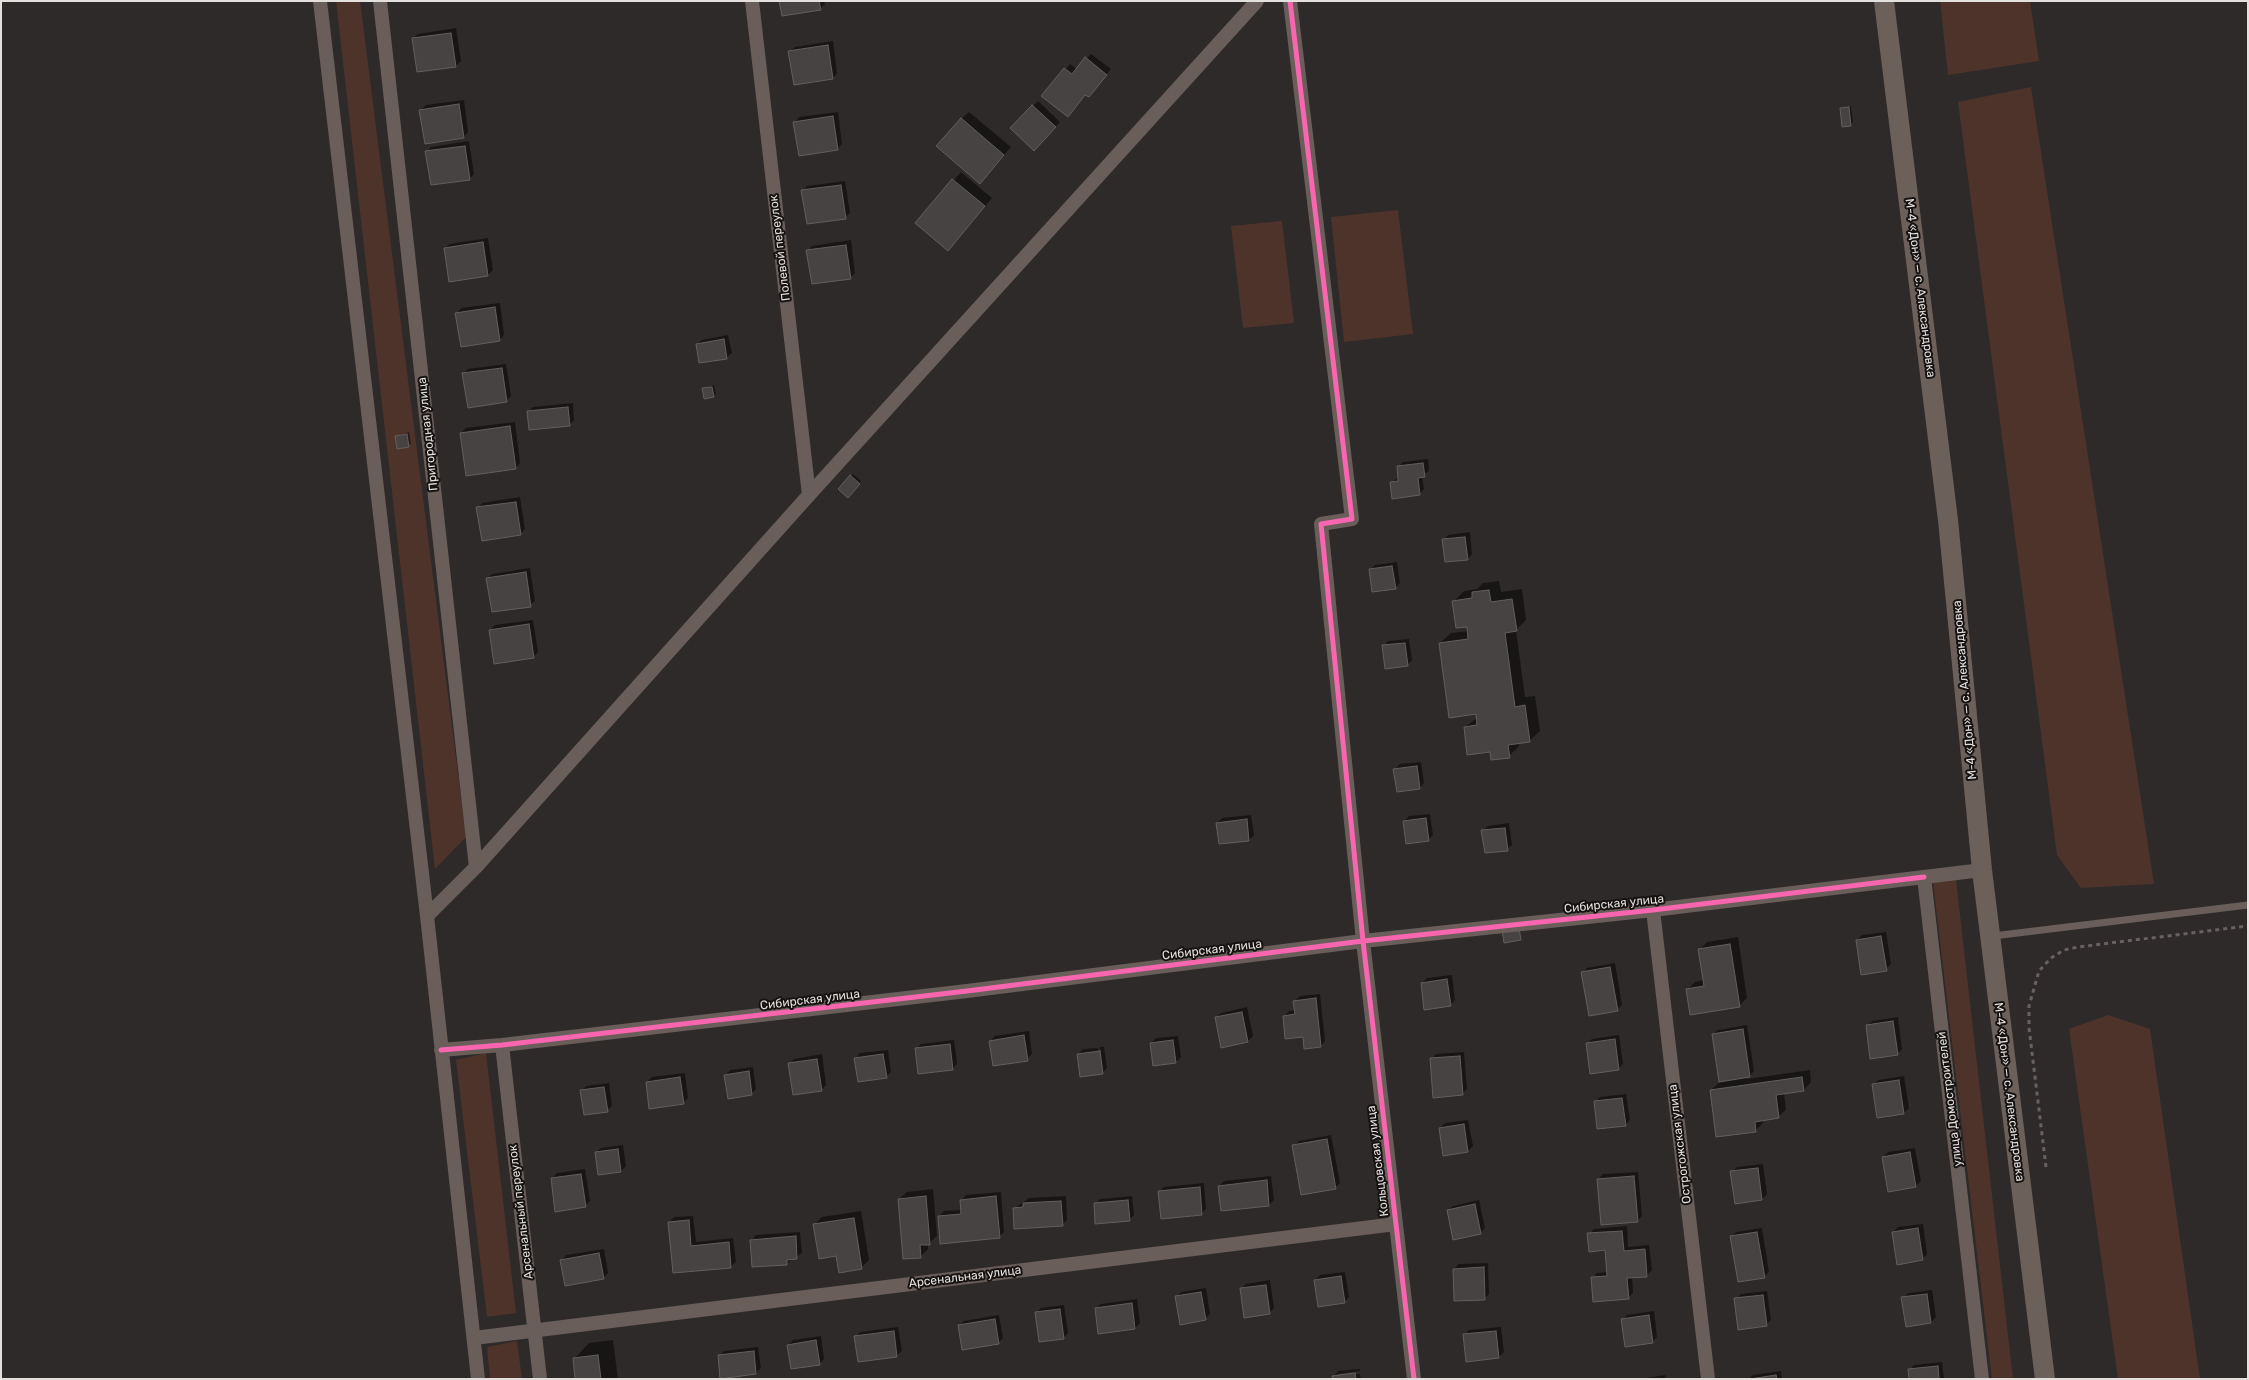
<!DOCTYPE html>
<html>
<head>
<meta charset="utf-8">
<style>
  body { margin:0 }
  #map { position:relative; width:2249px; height:1380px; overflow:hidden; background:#2e2a29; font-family:Rubik,sans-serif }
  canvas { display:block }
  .frame { position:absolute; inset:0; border:2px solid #e4e0de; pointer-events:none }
</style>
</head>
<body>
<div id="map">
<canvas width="2249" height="1380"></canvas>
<div class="frame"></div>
</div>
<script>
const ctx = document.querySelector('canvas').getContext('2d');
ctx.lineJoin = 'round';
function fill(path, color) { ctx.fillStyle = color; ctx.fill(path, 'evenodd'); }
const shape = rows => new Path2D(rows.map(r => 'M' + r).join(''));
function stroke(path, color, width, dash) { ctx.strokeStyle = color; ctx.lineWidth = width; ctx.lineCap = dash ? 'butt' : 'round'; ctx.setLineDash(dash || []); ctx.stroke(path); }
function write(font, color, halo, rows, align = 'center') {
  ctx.font = font + ' Rubik,sans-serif'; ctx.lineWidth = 4; ctx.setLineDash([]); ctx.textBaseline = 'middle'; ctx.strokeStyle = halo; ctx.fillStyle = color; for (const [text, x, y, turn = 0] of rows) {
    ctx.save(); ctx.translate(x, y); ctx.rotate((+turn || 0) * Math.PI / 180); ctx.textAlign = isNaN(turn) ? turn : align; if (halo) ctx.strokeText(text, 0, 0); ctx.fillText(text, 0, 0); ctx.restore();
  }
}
fill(shape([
  [336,1,360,1,466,837,435,869],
  [1940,1,2030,1,2039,61,1948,75],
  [2031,87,2154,884,2081,888,2057,855,1958,102],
  [1398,210,1413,334,1344,342,1331,217],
  [1282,221,1294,323,1243,328,1231,226],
  [1956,880,2013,1379,1992,1379,1933,882],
  [2108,1015,2150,1029,2200,1379,2118,1379,2069,1029],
  [486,1053,516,1313,487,1317,456,1060],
  [517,1341,522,1379,490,1379,487,1347]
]), '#4e332a');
fill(shape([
  [780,1,824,1,825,4,820,9],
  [456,28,461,61,456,66,413,38,418,34],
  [833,41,837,73,833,78,790,51,795,47],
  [1091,54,1111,69,1093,91,1086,94,1043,96,1070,64,1077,69],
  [464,100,468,132,464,137,421,110,426,105],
  [1038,101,1060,122,1034,149,1012,128],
  [1851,106,1853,122,1851,124,1842,109],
  [838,112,842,144,837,149,795,122,799,117],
  [969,112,1011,147,988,174,961,119],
  [469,141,474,174,469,179,427,152,431,147],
  [961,172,992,198,955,242,917,223],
  [845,181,850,213,845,217,802,191,807,186],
  [488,238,493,270,488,275,445,248,450,244],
  [851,240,855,273,850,278,808,251,812,246],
  [500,303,504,335,499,340,457,313,461,308],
  [728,335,732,353,727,357,697,344,702,340],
  [506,364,511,396,506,401,463,374,468,369],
  [714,385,716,394,713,396,704,389],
  [573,403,574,420,569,425,528,412,533,407],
  [515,422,520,463,515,468,461,433,466,428],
  [409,432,411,444,398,448,397,436],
  [1428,459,1429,471,1422,476,1424,489,1419,494,1391,483,1399,477,1398,467,1403,462],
  [853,474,861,481,848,496,840,489],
  [520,497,525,529,520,534,478,508,482,503],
  [1470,532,1472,554,1468,559,1443,540,1448,535],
  [1397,562,1400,583,1395,588,1371,569,1375,565],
  [530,568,535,601,530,605,488,578,492,574],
  [1499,581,1501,592,1522,589,1526,620,1516,630,1525,697,1535,696,1540,731,1529,741,1519,742,1519,746,1509,756,1491,750,1465,727,1478,717,1440,643,1451,633,1469,631,1468,625,1454,601,1464,591,1477,589,1483,583],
  [533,620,538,652,533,657,490,630,495,625],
  [1409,639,1412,660,1407,665,1383,646,1388,641],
  [1421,762,1424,783,1419,788,1395,769,1400,764],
  [1430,814,1433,835,1428,840,1404,821,1409,816],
  [1251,815,1254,835,1249,840,1217,823,1222,818],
  [1509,823,1512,845,1507,849,1483,830,1488,826],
  [1886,932,1891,964,1886,969,1857,940,1862,935],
  [1738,937,1747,998,1739,1006,1688,989,1695,982,1704,980,1700,949,1707,942],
  [1615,963,1622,1005,1617,1010,1583,973,1587,968],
  [1452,975,1455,1000,1450,1005,1422,983,1427,978],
  [1320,994,1325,1041,1321,1046,1304,1036,1284,1016,1289,1011,1296,1010,1295,1001,1300,996],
  [1247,1007,1253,1036,1248,1041,1222,1046,1216,1017,1221,1013],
  [1898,1017,1902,1049,1897,1054,1867,1026,1872,1021],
  [1747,1025,1754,1071,1747,1079,1810,1070,1811,1082,1804,1090,1784,1093,1786,1110,1778,1117,1762,1119,1763,1123,1755,1131,1711,1090,1720,1082,1713,1034,1718,1030],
  [1029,1031,1032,1054,1027,1059,990,1041,995,1036],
  [1619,1035,1623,1064,1618,1069,1587,1043,1592,1039],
  [1178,1036,1181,1057,1176,1062,1151,1043,1156,1038],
  [954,1040,957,1064,952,1069,916,1049,921,1044],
  [1100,1047,1104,1047,1107,1068,1102,1073,1078,1054,1083,1049,1098,1048,1101,1071,1103,1071],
  [888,1050,891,1072,886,1077,856,1058,860,1053],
  [1464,1052,1467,1089,1462,1094,1431,1059,1436,1054],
  [822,1054,826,1085,821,1090,790,1063,794,1059],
  [753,1067,756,1089,751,1094,726,1075,730,1070],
  [685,1073,688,1098,683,1103,647,1082,652,1077],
  [1904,1076,1909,1108,1904,1113,1874,1084,1878,1080],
  [609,1083,612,1106,607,1110,581,1091,586,1086],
  [1626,1094,1630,1120,1625,1125,1595,1102,1600,1097],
  [1468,1120,1473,1146,1468,1151,1440,1128,1445,1123],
  [1331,1135,1340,1183,1335,1188,1294,1146,1299,1141],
  [623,1145,626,1166,621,1171,596,1152,601,1148],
  [1915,1148,1921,1181,1916,1186,1883,1157,1888,1152],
  [1763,1164,1767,1194,1762,1199,1732,1172,1737,1167],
  [585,1169,590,1201,585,1206,552,1178,557,1173],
  [1638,1172,1642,1216,1637,1221,1598,1179,1603,1174],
  [1271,1176,1274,1200,1269,1205,1219,1186,1224,1181],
  [1204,1183,1206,1209,1201,1214,1159,1192,1164,1187],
  [933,1189,937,1236,928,1244,928,1249,920,1257,899,1199,907,1192],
  [1001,1192,1004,1232,999,1237,939,1216,944,1211,962,1210,961,1200,966,1195],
  [1066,1196,1067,1220,1062,1225,1015,1208,1029,1198],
  [1132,1196,1134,1215,1129,1220,1095,1204,1100,1199],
  [1479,1200,1485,1228,1480,1233,1448,1210,1453,1206],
  [861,1211,869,1260,861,1268,837,1254,814,1225,822,1217],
  [693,1216,696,1242,733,1238,736,1262,731,1266,675,1272,669,1222,674,1217],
  [1923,1224,1927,1254,1922,1259,1893,1232,1898,1227],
  [1627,1226,1628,1247,1649,1245,1652,1270,1647,1275,1632,1276,1633,1293,1628,1298,1592,1278,1597,1273,1608,1272,1606,1249,1589,1234,1594,1229],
  [1762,1228,1769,1272,1764,1277,1731,1237,1736,1232],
  [800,1232,802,1253,786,1264,752,1240,756,1235],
  [604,1249,608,1273,603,1278,562,1260,566,1255],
  [1488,1263,1489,1294,1484,1299,1454,1269,1459,1264],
  [1345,1272,1349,1297,1344,1302,1315,1280,1320,1275],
  [1270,1280,1274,1308,1269,1313,1241,1288,1246,1284],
  [1206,1288,1210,1314,1205,1319,1177,1296,1181,1292],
  [1932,1290,1936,1317,1931,1322,1903,1298,1908,1293],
  [1767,1291,1771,1320,1766,1325,1736,1299,1741,1294],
  [1137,1299,1140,1323,1135,1328,1096,1308,1101,1304],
  [1064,1305,1068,1333,1063,1338,1036,1313,1041,1308],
  [1654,1311,1657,1337,1652,1342,1622,1320,1627,1315],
  [999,1315,1003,1338,998,1343,959,1326,964,1321],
  [898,1327,902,1351,897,1355,859,1361,856,1337,860,1332],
  [1501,1327,1504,1352,1499,1357,1464,1335,1469,1330],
  [821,1336,824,1359,820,1363,788,1345,793,1340],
  [613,1340,618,1379,577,1379,574,1359,589,1343],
  [758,1347,761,1368,756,1373,719,1356,724,1351],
  [1942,1362,1944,1379,1911,1379,1910,1370,1914,1365],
  [1360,1369,1360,1371,1337,1374,1337,1376,1360,1374,1361,1379,1334,1379,1334,1376,1338,1371],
  [1781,1371,1782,1379,1749,1379,1753,1375],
  [1665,1375,1666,1379,1641,1379]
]), '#0007');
const building = shape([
  [779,1,819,1,821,10,782,16,779,1],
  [451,33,456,67,417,72,412,38,451,33],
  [828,45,833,79,794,85,788,51,828,45],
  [1085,57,1107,75,1089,97,1085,95,1068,117,1041,96,1064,68,1072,74,1085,57],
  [459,104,464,138,425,144,419,110,459,104],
  [1032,105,1056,127,1034,151,1010,128,1032,105],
  [1849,107,1851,126,1842,127,1840,108,1849,107],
  [833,116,838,150,799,156,793,122,833,116],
  [961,118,1004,155,980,184,936,146,961,118],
  [465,146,470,180,431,185,425,151,465,146],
  [952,179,985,206,948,251,915,223,952,179],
  [841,185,846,219,807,224,801,190,841,185],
  [483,242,488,276,449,282,444,248,483,242],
  [846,245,851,279,812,284,806,250,846,245],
  [495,307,500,341,461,347,455,313,495,307],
  [724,339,727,359,699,363,696,344,724,339],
  [502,368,507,402,468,408,462,373,502,368],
  [712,387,714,397,704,399,702,388,712,387],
  [568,407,570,426,529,430,527,411,568,407],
  [510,426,516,469,466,476,460,433,510,426],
  [407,434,409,447,397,449,395,436,407,434],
  [1423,463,1425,477,1418,478,1420,495,1392,499,1390,482,1398,481,1397,466,1423,463],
  [850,475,860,484,848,498,838,489,850,475],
  [516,502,521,535,482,541,476,507,516,502],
  [1465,537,1468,560,1445,562,1442,539,1465,537],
  [1392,566,1396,589,1372,592,1369,569,1392,566],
  [526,572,531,607,492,612,486,578,526,572],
  [1489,590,1491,602,1512,599,1517,631,1505,633,1515,707,1525,705,1530,742,1508,745,1510,758,1491,760,1490,752,1467,755,1464,727,1477,725,1476,714,1449,718,1439,643,1468,639,1467,627,1456,628,1452,601,1472,598,1472,592,1489,590],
  [529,624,534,658,494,664,489,630,529,624],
  [1405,643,1408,666,1385,669,1382,645,1405,643],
  [1417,766,1420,789,1397,792,1393,769,1417,766],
  [1426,818,1429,841,1406,844,1403,821,1426,818],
  [1247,819,1249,841,1219,844,1216,823,1247,819],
  [1505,828,1508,851,1485,853,1481,830,1505,828],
  [1519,928,1521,940,1504,943,1502,930,1519,928],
  [1881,936,1887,971,1861,975,1856,940,1881,936],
  [1730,944,1740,1007,1690,1015,1686,989,1704,986,1698,949,1730,944],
  [1610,967,1618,1011,1589,1016,1581,972,1610,967],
  [1447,979,1451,1006,1424,1010,1421,983,1447,979],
  [1316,998,1321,1047,1304,1049,1303,1037,1285,1039,1283,1016,1295,1014,1293,1001,1316,998],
  [1242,1012,1248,1042,1221,1048,1215,1017,1242,1012],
  [1893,1021,1898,1055,1870,1059,1866,1025,1893,1021],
  [1743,1029,1750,1077,1719,1082,1712,1034,1743,1029],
  [1024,1035,1028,1061,993,1066,989,1041,1024,1035],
  [1615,1039,1619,1070,1590,1074,1586,1043,1615,1039],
  [1173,1040,1176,1063,1153,1066,1150,1043,1173,1040],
  [950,1044,953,1070,918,1074,915,1048,950,1044],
  [1100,1051,1103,1074,1080,1077,1077,1054,1100,1051],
  [883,1054,887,1078,858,1082,854,1058,883,1054],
  [1460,1056,1463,1095,1433,1098,1430,1058,1460,1056],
  [817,1059,822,1091,793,1095,788,1063,817,1059],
  [749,1071,752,1095,728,1099,724,1075,749,1071],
  [680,1077,684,1104,649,1109,646,1082,680,1077],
  [1802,1077,1804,1091,1776,1095,1779,1118,1755,1122,1756,1132,1716,1137,1710,1090,1802,1077],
  [1899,1080,1904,1114,1877,1118,1872,1084,1899,1080],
  [604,1087,608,1112,584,1115,580,1090,604,1087],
  [1622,1098,1626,1126,1597,1129,1594,1101,1622,1098],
  [1464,1124,1468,1152,1443,1156,1439,1128,1464,1124],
  [1327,1139,1336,1189,1301,1195,1292,1145,1327,1139],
  [618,1149,621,1172,598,1175,595,1152,618,1149],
  [1910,1152,1916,1187,1888,1192,1882,1157,1910,1152],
  [1758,1168,1762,1200,1735,1204,1730,1171,1758,1168],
  [581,1174,586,1207,555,1212,551,1178,581,1174],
  [1634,1176,1638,1222,1601,1225,1597,1179,1634,1176],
  [1267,1180,1269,1206,1221,1211,1218,1186,1267,1180],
  [1200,1187,1202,1215,1161,1219,1158,1191,1200,1187],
  [926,1196,930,1245,920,1245,921,1258,903,1259,898,1199,926,1196],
  [996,1196,1000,1238,940,1244,938,1216,961,1214,960,1200,996,1196],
  [1128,1200,1130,1221,1095,1224,1094,1203,1128,1200],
  [1061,1201,1063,1226,1014,1229,1013,1208,1023,1207,1023,1203,1061,1201],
  [1475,1204,1481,1234,1453,1240,1447,1210,1475,1204],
  [854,1218,862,1269,839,1273,836,1256,819,1259,813,1224,854,1218],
  [689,1220,691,1246,729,1242,731,1268,673,1273,668,1222,689,1220],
  [1918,1228,1923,1260,1897,1265,1892,1232,1918,1228],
  [1622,1231,1624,1251,1645,1249,1647,1277,1627,1278,1629,1299,1593,1302,1591,1277,1607,1276,1605,1250,1589,1252,1587,1233,1622,1231],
  [1757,1232,1765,1278,1738,1282,1730,1236,1757,1232],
  [796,1236,797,1259,787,1260,787,1265,752,1267,750,1240,796,1236],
  [599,1253,604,1279,565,1286,560,1260,599,1253],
  [1484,1267,1485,1300,1454,1301,1453,1269,1484,1267],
  [1341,1276,1345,1303,1318,1307,1314,1280,1341,1276],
  [1266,1285,1270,1314,1244,1318,1240,1288,1266,1285],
  [1201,1292,1206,1320,1180,1325,1175,1296,1201,1292],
  [1927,1294,1931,1323,1906,1327,1901,1297,1927,1294],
  [1763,1295,1767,1326,1738,1330,1734,1298,1763,1295],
  [1132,1303,1135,1329,1098,1334,1095,1308,1132,1303],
  [1060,1309,1064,1339,1039,1342,1035,1312,1060,1309],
  [1649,1315,1653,1343,1625,1347,1621,1319,1649,1315],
  [995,1319,999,1344,962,1350,958,1325,995,1319],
  [894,1331,897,1357,858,1362,854,1336,894,1331],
  [1496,1331,1499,1358,1466,1362,1463,1334,1496,1331],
  [816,1340,820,1365,791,1369,787,1345,816,1340],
  [754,1351,756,1374,720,1379,718,1355,754,1351],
  [598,1355,601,1379,575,1379,573,1358,598,1355],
  [1938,1366,1939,1379,1909,1379,1908,1369,1938,1366],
  [1355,1373,1356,1379,1333,1379,1332,1376,1355,1373],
  [1776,1375,1777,1379,1750,1379,1776,1375]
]);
fill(building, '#474342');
stroke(building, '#625f5e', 1);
stroke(shape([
  [2046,1167,2029,1028,2029,1006,2039,971,2051,958,2064,950,2078,947,2248,926]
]), '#68615f', 3, [4, 4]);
stroke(shape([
  [1993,936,2248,905]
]), '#695e5a', 7);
stroke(shape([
  [320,1,427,916,478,1379],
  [380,1,476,867],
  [752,1,809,495],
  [1290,1,1352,519,1321,524,1363,941,1414,1379],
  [1982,870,1924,877,1982,1379],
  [1653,910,1708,1379],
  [427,916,476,867,809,495,1257,1],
  [502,1045,540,1379],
  [441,1050,502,1045,967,991,1363,941,1653,910,1924,877],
  [474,1338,1396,1224]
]), '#695e5a', 14);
stroke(shape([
  [1884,1,1948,520,1982,870,2045,1379]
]), '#6c605b', 20);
stroke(shape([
  [1290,1,1352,519,1321,524,1363,941,1414,1379],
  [441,1050,502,1045,967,991,1363,941,1653,910,1924,877]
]), '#f766af', 5);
write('12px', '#e4e0de', '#151211', [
  ["Полевой переулок",780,248,-97],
  ["М-4 «Дон» — с. Александровка",1920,288,83],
  ["Пригородная улица",428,434,-96],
  ["М-4 «Дон» — с. Александровка",1965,690,-95],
  ["Сибирская улица",1614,904,-6],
  ["Сибирская улица",1212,950,-7],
  ["Сибирская улица",810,1000,-7],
  ["М-4 «Дон» — с. Александровка",2009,1092,83],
  ["улица Домостроителей",1950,1099,-97],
  ["Острогожская улица",1680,1144,-97],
  ["Кольцовская улица",1378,1161,-97],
  ["Арсенальный переулок",521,1212,-97],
  ["Арсенальная улица",965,1277,-7]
]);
</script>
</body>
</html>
